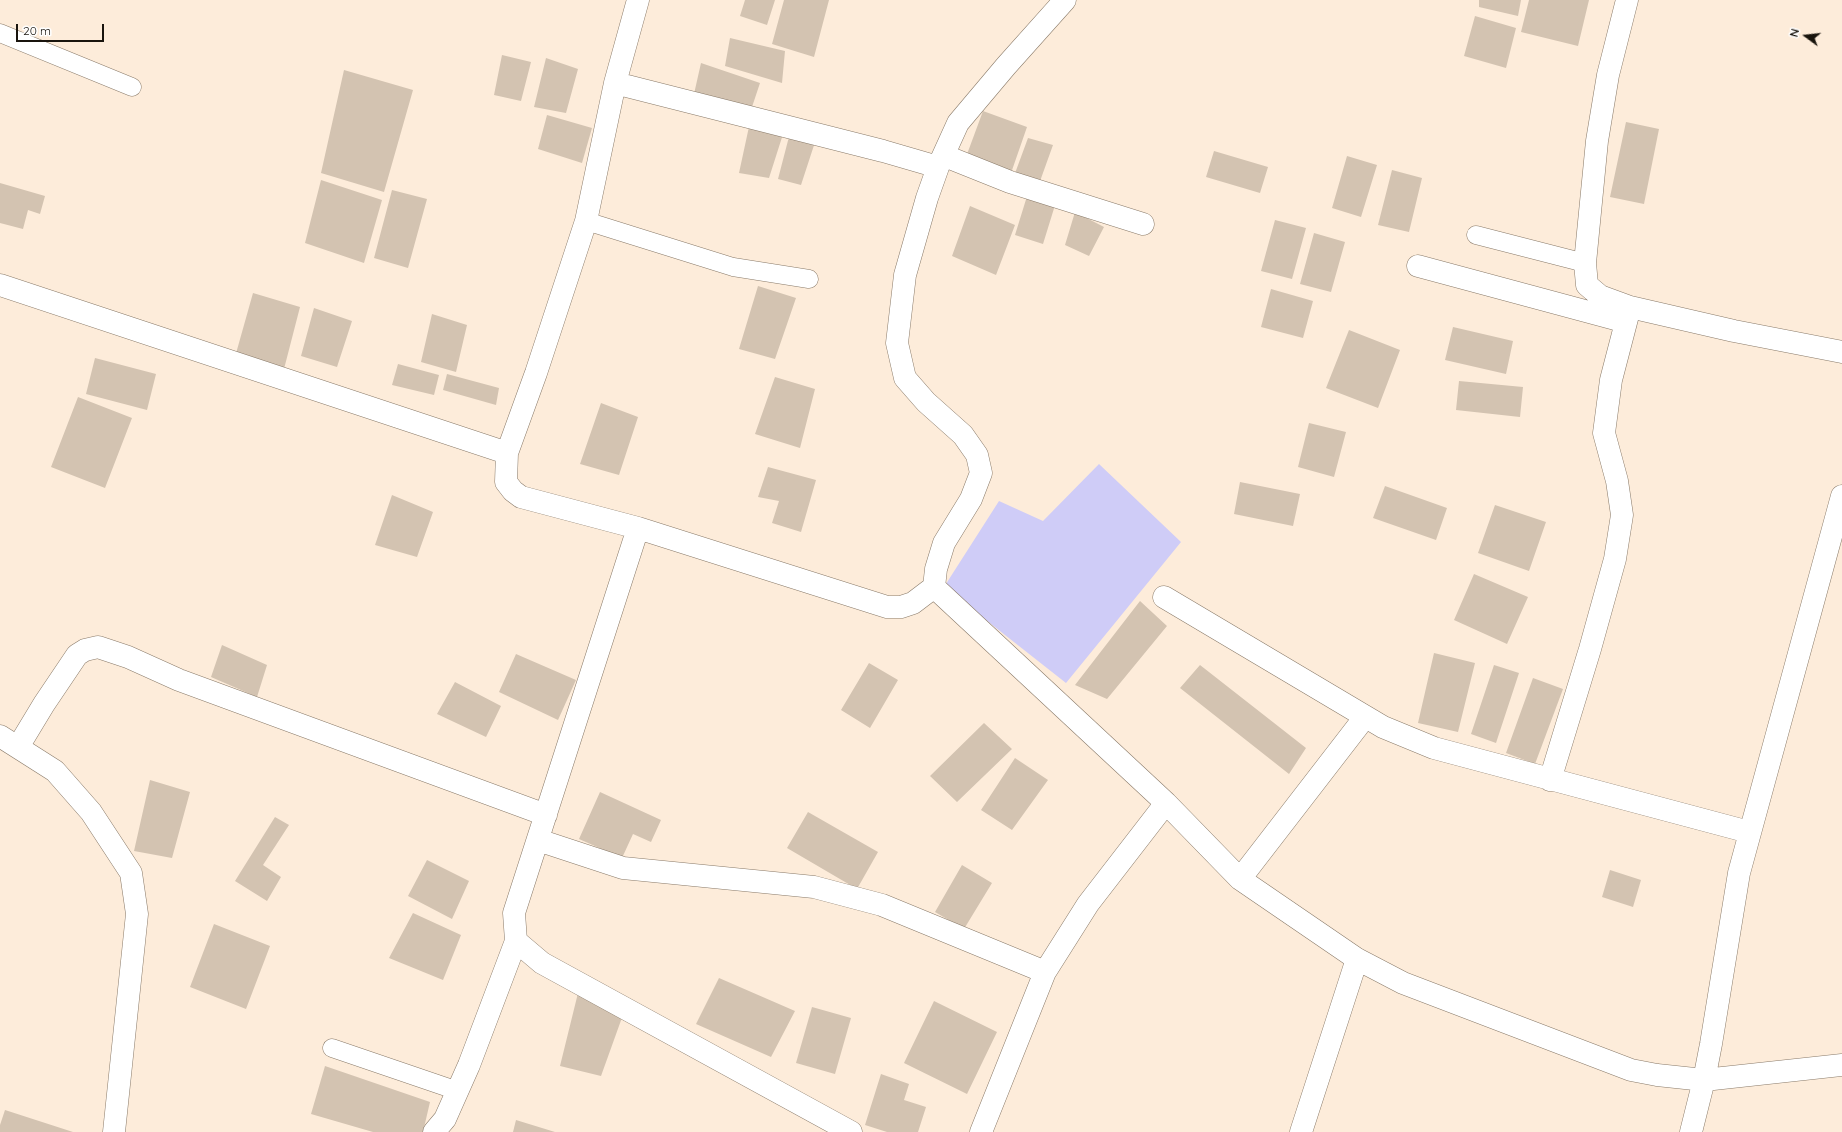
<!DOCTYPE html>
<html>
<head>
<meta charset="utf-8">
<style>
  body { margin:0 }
  #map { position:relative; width:1842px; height:1132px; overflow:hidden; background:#fdecda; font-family:Quicksand,sans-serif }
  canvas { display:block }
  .north { position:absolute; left:1786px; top:16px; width:40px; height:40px; -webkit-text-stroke:3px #fff; paint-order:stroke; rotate:285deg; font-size:11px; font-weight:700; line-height:16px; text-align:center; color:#19140d }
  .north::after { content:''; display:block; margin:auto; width:14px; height:18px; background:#19140d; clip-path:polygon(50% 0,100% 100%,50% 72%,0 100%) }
  .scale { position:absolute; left:16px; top:24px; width:88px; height:18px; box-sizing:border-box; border:2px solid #19140d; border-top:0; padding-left:5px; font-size:12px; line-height:14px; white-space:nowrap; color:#19140d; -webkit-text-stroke:3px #fff; paint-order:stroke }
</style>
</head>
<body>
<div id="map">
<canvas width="1842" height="1132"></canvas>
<div class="north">N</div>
<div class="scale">20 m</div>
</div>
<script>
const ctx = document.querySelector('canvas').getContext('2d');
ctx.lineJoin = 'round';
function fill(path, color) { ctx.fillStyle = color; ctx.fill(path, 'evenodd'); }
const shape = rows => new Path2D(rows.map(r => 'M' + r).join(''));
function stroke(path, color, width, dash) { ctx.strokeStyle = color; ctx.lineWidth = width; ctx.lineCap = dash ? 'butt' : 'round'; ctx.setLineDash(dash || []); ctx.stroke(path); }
fill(shape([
  [1099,464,1181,542,1066,683,944,587,999,501,1043,521]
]), '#cfccf7');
fill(shape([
  [745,0,775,0,767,25,740,16],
  [784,0,829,0,814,57,772,44],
  [1479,0,1521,0,1518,16,1479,7],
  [1529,0,1589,0,1578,46,1521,32],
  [1475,16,1516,28,1506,68,1464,56],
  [730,38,785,51,782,83,725,66],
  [502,55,531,62,521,101,494,95],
  [546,58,578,69,566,113,534,107],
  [701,63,760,83,750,113,694,94],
  [344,70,413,90,384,192,321,173],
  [983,111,1027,127,1010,176,966,157],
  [547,115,592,128,582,163,538,149],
  [750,122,784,131,769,178,739,173],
  [1626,122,1659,129,1644,204,1610,197],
  [791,129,817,136,801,185,778,179],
  [1028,138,1053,145,1039,184,1014,176],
  [1214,151,1268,167,1260,193,1206,177],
  [1347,156,1377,165,1361,217,1332,208],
  [1392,170,1422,178,1409,232,1378,225],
  [321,180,382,200,364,263,305,243],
  [0,183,45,196,40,214,28,210,23,229,0,223],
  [392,190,427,199,408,268,374,258],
  [1028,193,1056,202,1043,244,1015,235],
  [970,206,1015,225,996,275,952,256],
  [1075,212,1104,227,1089,256,1065,245],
  [1275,220,1306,228,1292,279,1261,271],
  [1314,233,1345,242,1331,292,1300,284],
  [758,286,796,298,775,359,739,349],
  [1271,289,1313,301,1303,338,1261,327],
  [253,293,300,307,284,369,235,357],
  [314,308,352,321,337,367,301,356],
  [432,314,467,325,456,372,421,362],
  [1453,327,1513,341,1506,374,1445,360],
  [1349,330,1400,350,1378,408,1326,388],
  [95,358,156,374,147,410,86,394],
  [398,364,439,375,434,395,392,385],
  [447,374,499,388,496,405,443,390],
  [775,377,815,389,800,448,755,434],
  [1459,381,1523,387,1520,417,1456,410],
  [78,397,132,418,105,488,51,467],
  [601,403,638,417,619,475,580,464],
  [1309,423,1346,432,1334,477,1298,467],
  [768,467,816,480,801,532,772,523,779,501,758,497],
  [1240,482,1300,494,1293,526,1234,514],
  [1385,486,1447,508,1436,540,1373,518],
  [392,495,433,512,417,557,375,545],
  [1495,505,1546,522,1529,571,1478,553],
  [1474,574,1528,597,1507,644,1454,620],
  [1140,601,1167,626,1107,699,1075,685],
  [222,645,267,665,257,697,211,677],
  [1434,653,1475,663,1458,732,1418,723],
  [516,654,576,680,558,720,499,692],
  [869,663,898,680,870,728,841,710],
  [1200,665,1306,748,1289,774,1180,688],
  [1494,665,1519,673,1496,743,1471,734],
  [1533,678,1563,689,1535,764,1506,753],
  [455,682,501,706,486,737,437,714],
  [984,723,1012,749,957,802,930,776],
  [1015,758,1048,780,1012,830,981,810],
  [150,780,190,792,172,858,134,851],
  [600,792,661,820,651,842,633,834,622,858,579,839],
  [808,812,878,852,857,889,787,848],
  [275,817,289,825,263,865,281,877,267,901,235,881],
  [427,860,469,881,452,919,408,896],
  [962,865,992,883,964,929,935,912],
  [1610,870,1641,880,1633,907,1602,897],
  [413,913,461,935,443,980,389,958],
  [214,924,270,946,246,1009,190,987],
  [719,978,795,1011,771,1057,696,1024],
  [578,993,624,1012,601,1076,560,1066],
  [934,1001,997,1032,967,1094,904,1063],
  [812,1007,851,1018,835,1074,796,1063],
  [325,1066,430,1102,423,1132,373,1132,311,1114],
  [881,1074,909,1084,904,1100,926,1107,918,1132,887,1132,865,1125],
  [5,1110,73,1132,0,1132,0,1125],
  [516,1120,555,1132,513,1132]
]), '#d3c3b1');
const lane = shape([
  [0,33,132,87],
  [586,221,733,267,809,279],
  [1476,235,1585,263],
  [332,1048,458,1091]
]);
const street = shape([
  [638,0,615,83,586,221,536,373,507,453,506,482,513,491,521,497,638,528,514,913,516,941,542,963,851,1132],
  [615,83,883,151,938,167],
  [945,156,1010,182,1143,224],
  [1418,266,1626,322],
  [0,285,507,453],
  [1630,307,1734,331,1842,352],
  [638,528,887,607,901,607,913,603,934,587,1166,803,1240,879,1357,959,1403,983,1631,1070,1657,1075,1704,1080,1842,1065],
  [934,587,936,569,944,543,971,499,981,473,977,455,963,435,926,402,905,378,897,343,905,275,927,198,938,167,958,123,1006,66,1065,0],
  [1164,597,1383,727,1434,748,1749,832],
  [0,736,55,771,91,812,131,873,137,914,114,1132],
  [18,747,44,704,77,655,85,650,98,647,128,657,179,680,546,815],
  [1550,780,1590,649,1615,559,1622,515,1617,481,1604,433,1611,380,1630,307,1600,296,1587,285,1585,263,1597,141,1608,75,1627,0],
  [538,840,623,868,814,887,882,905,1045,972],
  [1240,879,1365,717],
  [434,1132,445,1119,469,1065,516,941],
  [981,1132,1045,972,1088,904,1166,803],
  [1301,1132,1357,959],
  [1691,1132,1704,1080,1711,1044,1739,873,1842,496]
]);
stroke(lane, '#897a69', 19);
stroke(street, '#897a69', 23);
stroke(lane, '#fff', 18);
stroke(street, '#fff', 22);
</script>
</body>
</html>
